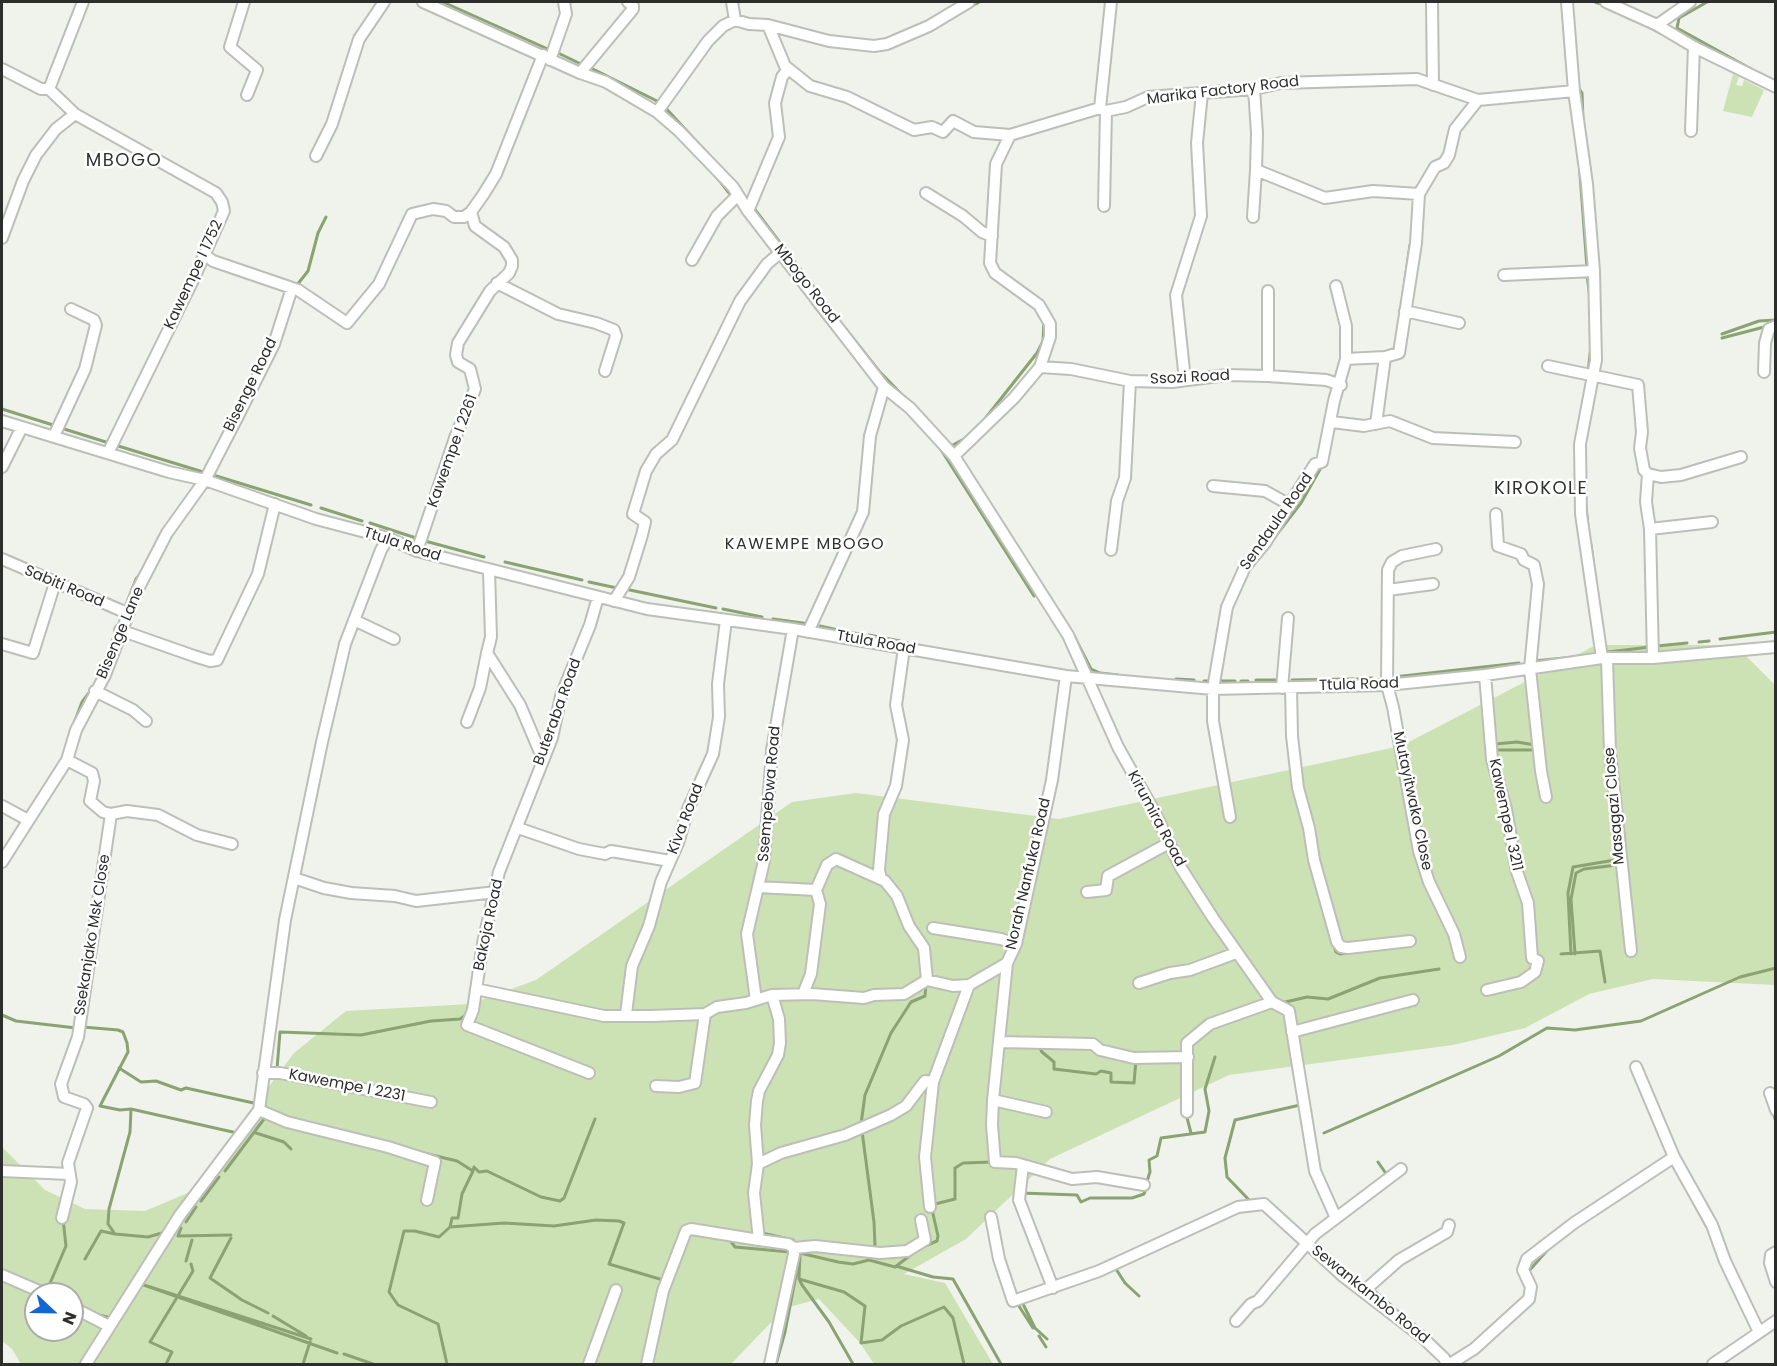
<!DOCTYPE html>
<html>
<head>
<meta charset="utf-8">
<style>
  body { margin:0 }
  #map { position:relative; width:1777px; height:1366px; overflow:hidden; background:#eff3eb; font-family:Poppins,sans-serif }
  canvas { display:block }
  .frame { position:absolute; inset:0; border:3px solid #2c2e2b; pointer-events:none }
  .north { position:absolute; left:24px; top:1282px; width:60px; height:60px; box-sizing:border-box; background:#fff; border:2px solid #ababaa; border-radius:50%; rotate:112deg; font-size:16px; font-weight:700; line-height:24px; text-align:center; color:#2c2e2b }
  .north::after { content:''; display:block; margin:auto; width:21px; height:27px; background:#1466d0; clip-path:polygon(50% 0,100% 100%,50% 72%,0 100%) }
</style>
</head>
<body>
<div id="map">
<canvas width="1777" height="1366"></canvas>
<div class="frame"></div>
<div class="north">N</div>
</div>
<script>
const ctx = document.querySelector('canvas').getContext('2d');
ctx.lineJoin = 'round';
function fill(path, color) { ctx.fillStyle = color; ctx.fill(path, 'evenodd'); }
const shape = rows => new Path2D(rows.map(r => 'M' + r).join(''));
function stroke(path, color, width, dash) { ctx.strokeStyle = color; ctx.lineWidth = width; ctx.lineCap = dash ? 'butt' : 'round'; ctx.setLineDash(dash || []); ctx.stroke(path); }
function write(font, color, halo, rows, align = 'center') {
  ctx.font = font + ' Poppins,sans-serif'; ctx.lineWidth = 5; ctx.setLineDash([]); ctx.textBaseline = 'middle'; ctx.strokeStyle = halo; ctx.fillStyle = color; for (const [text, x, y, turn = 0] of rows) {
    ctx.save(); ctx.translate(x, y); ctx.rotate((+turn || 0) * Math.PI / 180); ctx.textAlign = isNaN(turn) ? turn : align; if (halo) ctx.strokeText(text, 0, 0); ctx.fillText(text, 0, 0); ctx.restore();
  }
}
fill(shape([
  [1733,74,1739,77,1736,85,1742,86,1744,80,1764,90,1752,117,1723,111],
  [1596,645,1720,645,1745,655,1775,685,1775,985,1653,979,1589,994,1525,1028,1453,1045,1229,1075,1050,1159,966,1239,904,1274,945,1283,993,1364,874,1364,861,1344,819,1299,785,1308,731,1364,21,1364,12,1349,2,1341,2,1147,45,1190,85,1209,145,1211,190,1192,294,1053,346,1011,470,1004,536,980,792,802,856,793,1059,819,1401,746],
  [36,1294,72,1294,72,1330,36,1330]
]), '#cce2b4');
stroke(shape([
  [443,2,550,50],
  [1595,2,1604,5],
  [1707,2,1679,18,1677,28,1753,70],
  [969,7,978,3],
  [1563,15,1567,66],
  [1645,25,1660,33],
  [892,47,911,39],
  [556,52,583,65],
  [589,67,661,103,722,169],
  [1578,87,1582,93,1583,121],
  [1579,161,1587,268],
  [715,175,733,198],
  [753,207,832,311],
  [1587,275,1590,298],
  [297,285,308,271,318,233,326,217],
  [813,304,835,332],
  [1399,322,1410,245],
  [845,328,879,371,945,439],
  [1722,334,1759,321,1776,320],
  [1722,338,1768,326],
  [1588,373,1591,346],
  [1219,381,1234,380],
  [2,409,53,425],
  [984,420,1037,353,1043,341,1044,321],
  [61,428,109,443],
  [115,445,311,505],
  [938,445,1034,596],
  [951,446,964,439],
  [1586,506,1588,527],
  [321,508,362,521],
  [370,523,416,538],
  [1274,538,1301,503,1323,464],
  [425,541,484,557],
  [1591,545,1596,583],
  [505,562,582,580],
  [589,582,617,588],
  [625,589,716,608],
  [1227,596,1240,566],
  [723,609,762,617],
  [773,619,810,624],
  [820,626,838,630],
  [845,632,861,634],
  [1072,632,1091,669,1100,673,1118,675],
  [869,635,900,641],
  [114,637,136,579,142,572],
  [1720,639,1776,632],
  [1699,642,1709,641],
  [907,643,921,646],
  [1657,646,1687,643],
  [1605,649,1608,652,1650,647],
  [1534,661,1575,657],
  [1221,671,1220,681,1235,681],
  [1394,677,1519,663],
  [1154,679,1170,680],
  [1176,679,1194,680],
  [1357,679,1372,678],
  [1256,680,1280,680],
  [1292,680,1354,679],
  [1204,681,1211,681],
  [1241,681,1248,681],
  [73,726,82,702,92,689],
  [1495,744,1517,742,1535,745],
  [1494,750,1537,750],
  [1614,830,1617,865],
  [1333,942,1336,952,1340,954,1363,951],
  [1561,954,1600,951,1605,982],
  [1571,954,1568,893,1573,867,1615,860],
  [1575,954,1571,899,1576,873,1584,869,1617,865],
  [1263,981,1277,1000],
  [1281,1003,1307,997,1328,999,1380,978,1439,969],
  [2,1015,16,1021,76,1028],
  [83,1027,118,1030,123,1032,127,1043,128,1052,100,1106,120,1110,131,1109,237,1133],
  [1039,1046,1042,1052,1054,1062,1054,1069,1096,1074,1101,1071,1111,1073,1111,1082,1134,1083,1136,1060],
  [1002,1048,1019,1046],
  [119,1068,141,1082,156,1081,181,1090,186,1088,258,1104],
  [277,1069,280,1032,361,1035,431,1021,460,1019,466,1015],
  [1773,1112,1776,1122],
  [1186,1114,1191,1133],
  [861,1124,865,1095,891,1033,911,1002,925,996,926,984],
  [862,1131,874,1222,875,1246,870,1248],
  [256,1133,284,1142,291,1149],
  [1324,1133,1499,1056,1547,1028,1575,1030,1641,1021,1740,977,1776,968],
  [415,1151,457,1161,473,1171,474,1167,479,1172,487,1171,541,1197,560,1201,564,1198,595,1119],
  [1378,1162,1387,1175],
  [225,1171,267,1115],
  [473,1171,462,1194,458,1218,452,1218,450,1227,504,1223,554,1226,596,1220,619,1221,624,1223,609,1264,663,1280],
  [1146,1184,1150,1172,1149,1160,1157,1156,1161,1138,1205,1132,1209,1111,1205,1089,1215,1057],
  [1021,1193,1077,1195,1081,1202,1090,1198,1132,1198,1144,1194,1147,1186],
  [201,1201,219,1177],
  [1251,1202,1227,1177,1225,1158,1235,1120,1300,1105],
  [1695,1205,1709,1231],
  [186,1222,196,1207],
  [181,1228,178,1236,231,1235],
  [762,1233,793,1240,796,1245],
  [115,1234,148,1237,162,1233],
  [231,1238,210,1278,242,1300,268,1313],
  [729,1239,735,1247,790,1252],
  [925,1246,937,1241,938,1236,931,1205,955,1199,955,1168,963,1163,993,1162],
  [800,1253,838,1262,853,1264,869,1260,895,1267,912,1254],
  [800,1254,799,1279,802,1285,829,1322,853,1364],
  [85,1259,101,1231,115,1234,108,1224,109,1209,130,1132,131,1109],
  [186,1261,192,1240],
  [896,1266,933,1277,953,1279,1001,1364],
  [1114,1266,1125,1283,1139,1296],
  [1339,1266,1365,1285],
  [1527,1273,1552,1245],
  [799,1279,844,1292,865,1306,861,1343,882,1340,901,1326,944,1307,953,1318,964,1364],
  [141,1284,337,1353],
  [141,1284,311,1339],
  [1371,1288,1409,1321],
  [56,1294,48,1288,66,1246,63,1219],
  [72,1301,99,1315,111,1318],
  [1022,1302,1035,1328,1047,1339],
  [1017,1303,1033,1328],
  [273,1316,306,1336],
  [1039,1336,1046,1347],
  [344,1354,373,1364],
  [166,1364,172,1352,150,1342,193,1271,191,1264],
  [303,1364,310,1342],
  [447,1364,438,1324,398,1305,389,1292,404,1231,415,1231,439,1237,450,1227],
  [776,1364,785,1332,800,1255]
]), '#8ba272', 3);
const minor = shape([
  [244,2,230,47,257,70,247,95],
  [423,2,580,73,606,82,657,112,679,131,733,187,748,211,884,387,910,408,954,456,1068,635,1118,747,1154,811,1181,868,1213,918,1272,1002,1289,1011,1315,1171,1336,1218],
  [732,2,735,20],
  [1432,2,1433,85],
  [1567,2,1574,91,1587,184,1594,271,1596,360,1580,444,1581,514,1602,658],
  [1606,2,1657,25,1694,47,1776,87],
  [768,25,785,66,810,86,847,97,914,130,932,127,943,132,953,121,974,132,1010,135],
  [1657,25,1690,2],
  [550,60,566,14,564,2],
  [2,69,41,89,49,89,75,114,216,193,222,202,224,211,194,278,108,453],
  [580,73,633,9,633,6,628,2],
  [49,89,83,2],
  [1254,89,1257,133,1256,170,1325,198,1373,191,1419,194],
  [1100,108,1111,2],
  [657,112,708,41,723,26,735,20,749,24,768,25,829,41,874,46,887,44,929,26,969,2],
  [1691,131,1694,47],
  [316,156,332,124,359,39,384,2],
  [926,193,963,216,982,232,992,236],
  [1104,206,1106,111],
  [748,211,779,137,775,103,782,77,788,69],
  [1253,217,1256,170],
  [2,238,23,181,36,155,56,129,75,114],
  [205,255,213,261,298,290,347,323,379,284,412,214,433,209,446,211,454,217,464,217,471,212,483,195,496,174,543,55],
  [692,260,717,216,737,196],
  [1504,275,1594,271],
  [497,283,558,314,596,323,614,330,616,336,605,371],
  [1405,311,1459,323],
  [1346,359,1385,357,1399,353,1416,243,1419,194,1435,167,1444,163,1449,155,1455,129,1478,100],
  [1548,366,1638,385,1642,432,1640,448,1644,470,1648,474,1661,477,1681,475,1741,457],
  [1040,367,1071,369,1130,381,1172,382,1227,375,1268,376,1326,380,1341,385],
  [1764,372,1765,343,1769,329,1776,326],
  [1268,376,1268,291],
  [1185,380,1176,295,1201,216,1197,143,1202,93],
  [2,421,169,472,205,480,316,519,388,538,417,551,647,609,793,629,1066,676,1213,689,1387,685,1485,675,1602,658,1653,658,1776,647],
  [1332,422,1364,426,1390,421,1433,438,1515,442],
  [1376,424,1385,357],
  [54,436,85,369,96,325,94,320,71,309],
  [954,456,1014,398,1040,367,1050,337,1050,324,1039,305,995,273,990,263,996,164,1010,135,1100,108,1106,111,1126,107,1148,97,1254,89,1281,83,1417,79,1478,100,1574,91],
  [2,467,22,427],
  [1648,474,1646,502,1650,529,1653,658],
  [1213,486,1265,491,1290,505],
  [1496,514,1498,546,1521,554,1524,560,1534,565,1538,584,1530,669,1541,771,1546,797],
  [1650,529,1712,522],
  [1436,549,1402,556,1392,562,1388,570,1387,685,1393,707,1419,851,1429,882,1454,934,1460,957],
  [1111,550,1117,501,1125,478,1130,381],
  [417,551,455,438,475,389,470,369,458,362,456,355,458,343,490,291,509,273,512,266,512,260,504,247,475,226,471,212],
  [2,559,127,613],
  [489,571,491,637,487,653,520,705,542,757],
  [1388,590,1433,584],
  [614,601,629,577,642,535,645,522,633,514,646,471,656,454,672,440,740,301,767,264,781,252],
  [354,620,394,639],
  [120,630,194,656,210,661,217,660,258,574,275,504],
  [808,632,863,512,870,436,884,387],
  [2,644,33,653,55,583],
  [1607,659,1610,751,1631,951],
  [1485,675,1492,759,1506,809,1517,872,1528,903,1532,958,1538,961,1535,972,1521,982,1487,990],
  [1291,687,1292,736,1298,788,1309,828,1314,860,1337,942,1341,947,1348,948,1410,941],
  [1282,688,1288,618],
  [95,691,133,710,146,721],
  [467,722,480,688,487,653],
  [2,806,28,820],
  [111,814,127,811,158,815,197,835,232,844],
  [1230,817,1213,721,1213,689,1227,607,1245,567,1265,543,1315,464,1322,462,1334,401,1346,359,1346,326,1336,286],
  [518,828,579,849,605,854,611,851,670,861],
  [2,862,67,760,76,730,105,675,137,591,167,533,205,480,237,418,274,344,292,288],
  [294,878,324,888,351,893,395,896,416,901,496,892],
  [881,879,879,870,884,814,896,786,903,740,896,705,904,648],
  [758,887,816,890],
  [816,890,827,865,836,859,885,881,897,896,909,926,924,948,927,980],
  [1087,892,1106,890,1108,876,1169,843],
  [933,928,1001,939,1016,944],
  [1007,963,993,1100,992,1125,995,1162,1016,1163,1072,1179,1097,1177,1144,1185],
  [1139,983,1170,973,1190,970,1236,953],
  [476,989,604,1016,651,1016,705,1014,717,1007,746,1003,772,995,812,994,864,998,874,995,904,994,927,980,953,986,969,985],
  [803,994,811,974,820,904,816,890],
  [756,1000,747,934,764,861,772,750,793,629],
  [626,1014,632,966,649,926,661,882,678,843,688,809,713,754,719,717,718,684,726,620],
  [1292,1032,1413,1000],
  [1000,1042,1093,1044,1100,1050,1134,1058,1188,1057],
  [1636,1067,1674,1157,1712,1225,1725,1261,1759,1332],
  [263,1073,280,1073,431,1102],
  [589,1073,467,1025,473,1010,483,943,499,872,552,738,561,696,590,625,598,597],
  [656,1086,679,1087,695,1083,705,1014],
  [1770,1093,1776,1110],
  [993,1100,1046,1112],
  [259,1110,287,1122,388,1147,435,1162,427,1200],
  [1187,1112,1187,1043,1210,1024,1272,1002],
  [758,1164,755,1125,757,1101,759,1091,778,1055,780,1043,779,1019,772,995],
  [1023,1165,1019,1200,1053,1288],
  [2,1171,69,1174],
  [930,1207,925,1157,933,1082],
  [991,1217,999,1259,1013,1301,1099,1271,1238,1207,1264,1204,1344,1277,1422,1337,1444,1358,1447,1364],
  [62,1218,71,1182,68,1163,87,1108,84,1104,64,1097,61,1084,78,1037,111,814,103,812,90,801,94,781,92,773,67,760],
  [794,1248,815,1246,880,1253,907,1251,925,1240,921,1220],
  [1776,1252,1771,1255,1770,1263,1776,1282],
  [2,1275,46,1294],
  [1364,1291,1399,1260,1447,1232,1449,1225],
  [72,1307,109,1326],
  [1236,1321,1251,1304,1258,1301,1315,1234,1401,1169],
  [86,1364,180,1215,259,1110,285,920,322,742,345,644,381,550,388,538],
  [589,1364,616,1290],
  [647,1364,663,1291,686,1231,691,1229,759,1240],
  [770,1364,794,1254,794,1248,788,1244,759,1240,754,1193,758,1164,781,1153,845,1135,891,1115,906,1106,925,1081,933,1082,969,985,1007,963,1016,944,1052,780,1066,676],
  [1450,1364,1474,1349,1529,1299,1531,1287,1523,1270,1527,1259,1574,1223,1674,1157],
  [1713,1364,1776,1321]
]);
stroke(minor, '#bcbfb8', 14);
stroke(minor, '#fff', 10);
write('15px', '#2c2e2b', '#fff', [
  ["Marika Factory Road",1223,91,-7],
  ["Kawempe I 1752",194,275,-65],
  ["Mbogo Road",806,284,52],
  ["Ssozi Road",1190,378,-3],
  ["Bisenge Road",251,385,-64],
  ["Kawempe I 2261",453,451,-70],
  ["Sendaula Road",1277,522,-55],
  ["Ttula Road",402,545,18],
  ["Sabiti Road",64,587,23],
  ["Bisenge Lane",121,633,-67],
  ["Ttula Road",876,643,10],
  ["Ttula Road",1359,685,-2],
  ["Buteraba Road",558,712,-70],
  ["Ssempebwa Road",770,794,-85],
  ["Mutayitwako Close",1412,801,78],
  ["Masagazi Close",1615,806,-95],
  ["Kawempe I 3211",1505,815,78],
  ["Kiva Road",686,819,-69],
  ["Kirumira Road",1156,819,62],
  ["Norah Nanfuka Road",1029,874,-77],
  ["Bakoja Road",489,925,-78],
  ["Ssekanjako Msk Close",93,935,-81],
  ["Kawempe I 2231",347,1086,11],
  ["Sewankambo Road",1370,1295,39]
]);
ctx.letterSpacing = '1.5px';
write('16px', '#2e312c', '#fff', [
  ["KAWEMPE MBOGO",805,545]
]);
ctx.letterSpacing = '0px';
ctx.letterSpacing = '1.5px';
write('18px', '#2e312c', '#fff', [
  ["MBOGO",124,161],
  ["KIROKOLE",1541,489]
]);
ctx.letterSpacing = '0px';
</script>
</body>
</html>
